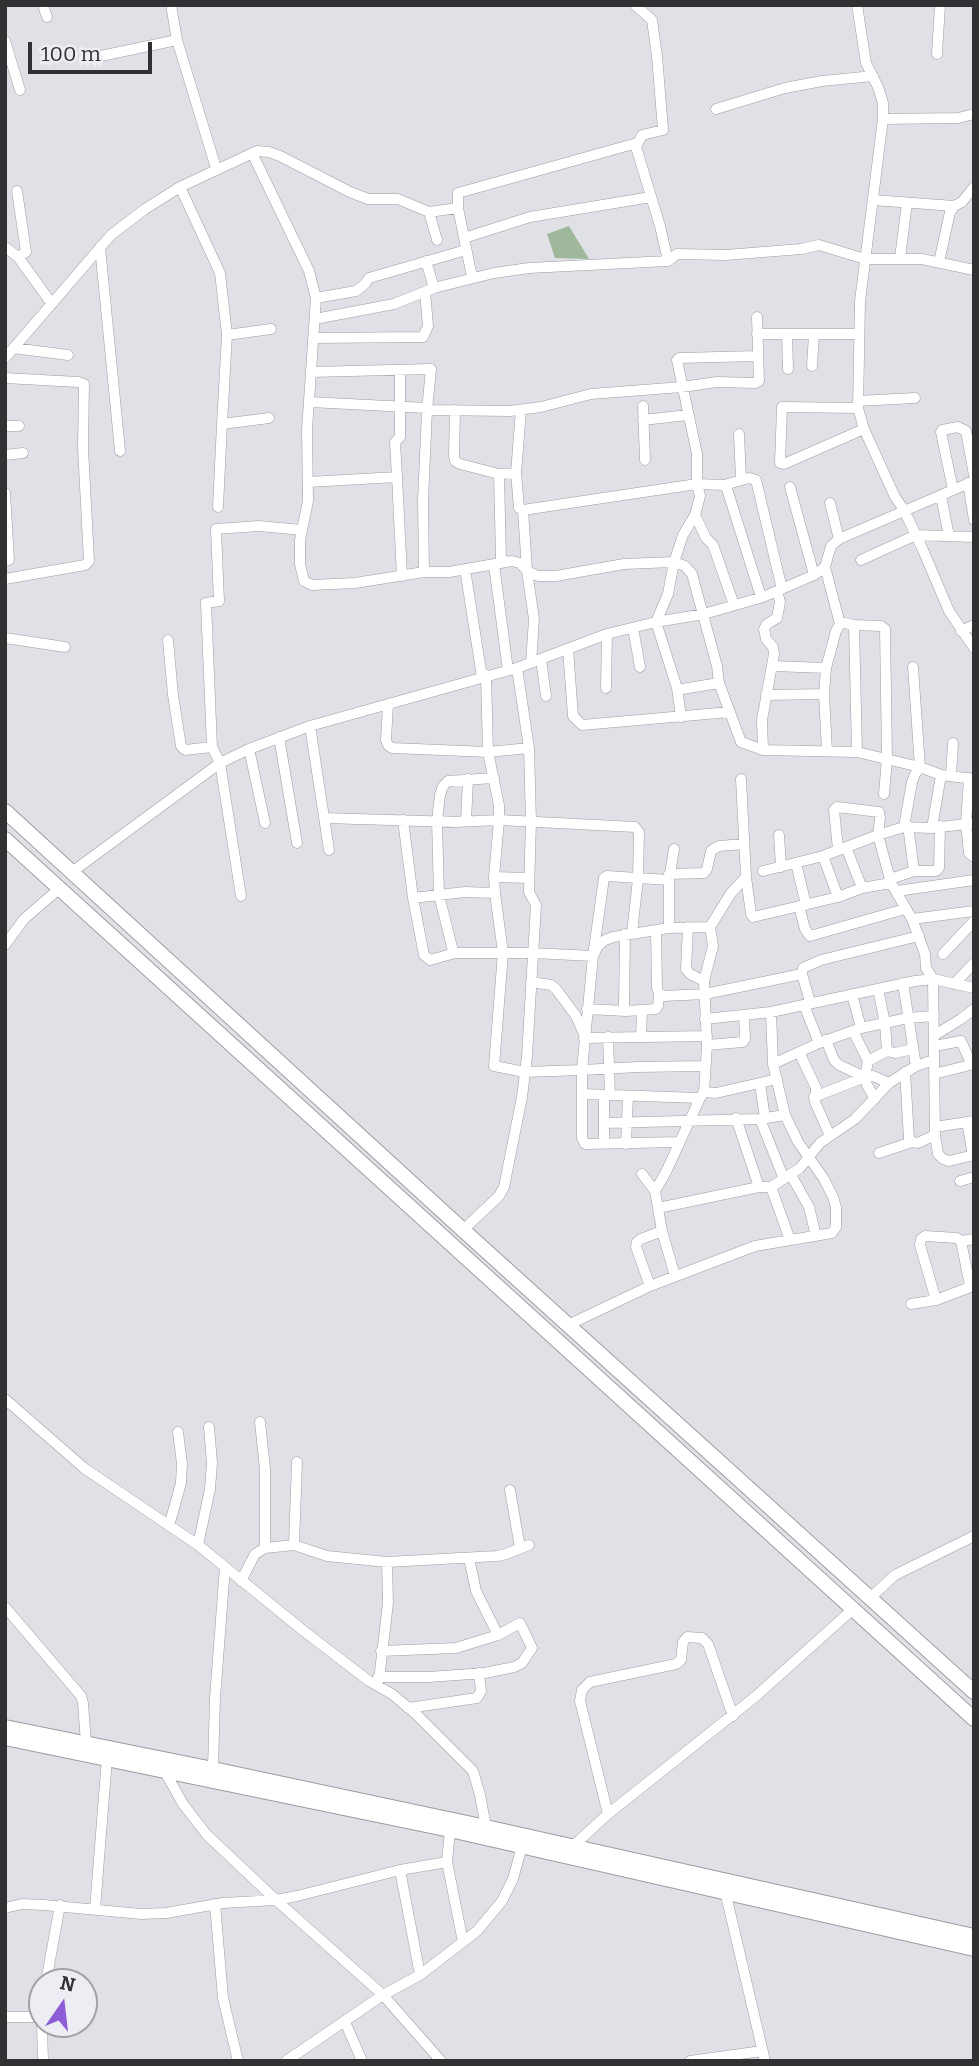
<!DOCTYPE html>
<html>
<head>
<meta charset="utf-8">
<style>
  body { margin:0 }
  #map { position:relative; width:979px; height:2066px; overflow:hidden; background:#dfe1e6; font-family:Bitter,serif }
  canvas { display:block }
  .frame { position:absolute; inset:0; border:7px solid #303133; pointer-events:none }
  .north { position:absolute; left:28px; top:1968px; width:70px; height:70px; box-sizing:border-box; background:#edeef3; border:2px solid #a1a2a6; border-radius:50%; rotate:14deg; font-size:19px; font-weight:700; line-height:28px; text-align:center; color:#303133 }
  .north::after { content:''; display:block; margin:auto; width:24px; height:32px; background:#8e5ed7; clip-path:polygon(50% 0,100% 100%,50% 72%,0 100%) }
  .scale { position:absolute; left:28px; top:42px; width:124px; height:32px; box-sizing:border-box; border:4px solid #303133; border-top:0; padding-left:9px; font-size:21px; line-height:24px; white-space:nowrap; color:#303133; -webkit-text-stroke:5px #edeef3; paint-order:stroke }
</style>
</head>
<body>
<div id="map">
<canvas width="979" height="2066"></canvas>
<div class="frame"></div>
<div class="north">N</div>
<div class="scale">100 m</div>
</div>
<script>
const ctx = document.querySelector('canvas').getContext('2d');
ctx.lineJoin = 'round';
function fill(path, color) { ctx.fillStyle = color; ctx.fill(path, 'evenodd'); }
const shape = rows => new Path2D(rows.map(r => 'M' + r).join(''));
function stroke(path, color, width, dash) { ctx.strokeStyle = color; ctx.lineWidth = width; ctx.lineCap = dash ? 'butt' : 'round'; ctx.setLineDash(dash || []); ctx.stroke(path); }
fill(shape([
  [569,226,589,259,555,258,547,234]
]), '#9fb79a');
const street = shape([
  [43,5,47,17],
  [171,5,177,40,216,168],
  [635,5,652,20,657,56,663,130,642,135,636,147,660,226,668,261],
  [857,5,866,63,878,87,883,103,883,119,860,301,858,408,864,429,895,497,904,510,923,550,949,611,974,648],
  [5,41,20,90],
  [937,54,940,5],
  [91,58,177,40],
  [716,109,785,88,822,81,873,76],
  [883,119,958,118,974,114],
  [252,153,309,271,316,298,307,430,308,501,300,540,300,564,304,581,312,585,355,583,424,572,449,572,512,561,520,563,527,571,538,576,556,576,624,564,674,562,685,566,692,574,717,666,719,683,741,742,763,750,857,752,920,767,941,775,974,779],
  [180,187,220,273,227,335,271,329],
  [873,200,954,206,962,202,974,187],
  [429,212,437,240],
  [464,238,530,217,651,197],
  [5,247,18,257,26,252,17,191],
  [100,247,120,451],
  [18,257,52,304],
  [900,258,907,203],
  [426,261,434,288],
  [939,262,950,212,954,206],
  [472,277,458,208,458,193,637,143],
  [316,298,356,291,365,284,369,278,466,250],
  [315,319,394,304,434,288,494,273,529,268,668,261,677,254,726,255,801,249,819,245,865,259,922,259,974,270],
  [757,334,859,334],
  [787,334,788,369],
  [227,335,222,424,269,418],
  [314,338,423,337,428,326,425,292],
  [13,348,68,355],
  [5,358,111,235,145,209,180,187,257,151,269,152,280,156,350,192,368,199,398,199,429,212,458,208],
  [812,366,814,334],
  [311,372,431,369,427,410,423,501,424,572],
  [5,378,78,382,84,384,83,448,89,561,85,565,5,579],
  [858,401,915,398],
  [310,402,427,408],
  [643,406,645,460],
  [858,408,782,407,780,463,784,464,864,429],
  [427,410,510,411,541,407,591,394,682,387,717,382,755,383,759,381,757,317],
  [455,410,454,456,455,461,460,464,499,474,516,473],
  [521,410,516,473,519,508,523,510,697,484,724,485,727,489,761,597],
  [643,420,688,415],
  [5,426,19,426],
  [739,434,741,479],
  [5,455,23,453],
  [499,474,501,559,507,562],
  [397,477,395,442,400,437,400,370],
  [308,482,397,477,402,576],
  [968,483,974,520],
  [724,485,749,478,756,480,782,589],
  [790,487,814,575],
  [953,490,941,432,942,430,958,427,966,431,974,475],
  [5,493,9,560],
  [941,496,949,536],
  [830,503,839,539],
  [218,507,222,424],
  [523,510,527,571,534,619,531,663],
  [695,515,706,538,713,545,734,605],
  [861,560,916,535,974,537],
  [494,565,508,670],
  [825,567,840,624],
  [465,569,482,677],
  [854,625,881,626,885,629,887,759,884,794],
  [633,628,640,667],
  [961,631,974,625],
  [5,638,65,647],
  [168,640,173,695,181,746,185,750,212,747],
  [568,649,573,716,582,725,730,712],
  [541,659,546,696],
  [773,666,826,668],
  [486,675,488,752,499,805,499,820,494,877,495,893,503,953,494,1066,525,1072,582,1070,593,956,604,878,607,876,669,880],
  [719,683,682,689,677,688,656,622,668,594,674,562,683,535,695,515,700,496,697,484,697,454,677,360,679,358,758,356],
  [606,688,607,634],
  [677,688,681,717],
  [766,695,824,694],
  [388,704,386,740,388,745,392,748,488,752,529,748],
  [310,726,329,850],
  [279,737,297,843],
  [249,749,265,823],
  [763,750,762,720,774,654,773,647,766,639,764,629,767,624,777,618,780,602,777,591],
  [827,751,824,694,826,668,836,631,840,624,845,623,854,625,857,752],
  [951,775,953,743],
  [494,778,448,781,443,786,440,795,437,821,439,895,453,951,455,953,533,953,593,956,598,946,605,940,613,937,669,928,710,927],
  [969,778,966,824,969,853,974,857],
  [741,779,746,877,751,914,753,917,838,897,862,888,891,883],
  [324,818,456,822,499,820,635,827,639,832,638,879,632,933],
  [403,820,413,898,424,955,430,960,455,953],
  [466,821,468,779],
  [974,823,932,828,904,827,878,835,891,883,912,919,925,954,926,968,933,979,935,1135,938,1154,943,1159,949,1161,974,1155],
  [908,826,914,871],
  [904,827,912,782,915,774,920,767,913,667],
  [932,828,941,775],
  [779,835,781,867],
  [846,847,862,888],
  [823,856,838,897],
  [796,863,806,905],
  [763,871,823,856,878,835,880,818,879,812,837,807,834,810,838,849],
  [72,872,220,763,249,749,310,726,517,668,607,634,656,622,704,614,763,597,814,575,825,567,831,546,839,539,974,481],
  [669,874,704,873,707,869,711,851,715,848,719,846,744,844],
  [494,877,528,878],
  [890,879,914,871,936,871,939,868,940,826],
  [897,891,974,880],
  [241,896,220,763,212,747,206,603,219,601,216,529,259,526,302,530],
  [413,898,465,892,495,893],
  [799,906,805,929,810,936,905,909],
  [912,919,974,911],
  [688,927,686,969,690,974,704,981],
  [669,928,669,880,674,849],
  [656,930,657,988,659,994,664,996,705,994,802,974],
  [625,934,624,1006,626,1011,656,1009,658,1006,659,994],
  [5,945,24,919,60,888],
  [943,954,974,921],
  [531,982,551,985,556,989,576,1016,584,1034],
  [903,983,916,1066],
  [954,984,974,963],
  [878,989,885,1023,887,1051,895,1053,913,1049],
  [852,994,861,1028],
  [810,1002,802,974,803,968,821,960,919,936],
  [804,1005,819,1043],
  [587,1009,626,1011],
  [705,1019,771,1012,915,981,933,979,974,988],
  [853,1031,868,1061,865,1077,867,1085,875,1099],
  [935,1035,961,1019,974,1009],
  [608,1037,610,1095],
  [641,1037,642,1011],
  [584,1038,707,1036],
  [826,1040,834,1060,839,1065,865,1077,873,1076,889,1083],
  [707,1045,743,1042,745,1039,744,1015],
  [935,1046,961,1041,969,1059,974,1063],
  [799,1052,816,1088,815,1102,830,1136],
  [868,1061,887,1051],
  [773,1064,819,1043,861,1028,908,1018,934,1016],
  [905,1072,909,1139,912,1142,918,1143,935,1135],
  [934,1074,974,1064],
  [760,1084,765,1118],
  [704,1092,716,1093,777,1079],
  [582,1094,700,1098],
  [604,1095,604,1144],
  [814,1097,865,1077],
  [736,1118,759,1187],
  [760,1119,784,1179],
  [967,1122,973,1156],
  [604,1123,760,1119,785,1115],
  [935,1127,974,1121],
  [679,1142,585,1144,582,1138,582,1070,638,1067,705,1066],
  [626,1144,628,1096],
  [879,1153,912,1142],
  [642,1174,655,1191,662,1231,675,1276],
  [791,1175,809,1207,816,1236],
  [960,1181,974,1177],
  [771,1187,790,1240],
  [655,1191,666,1172,700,1098,704,1092,707,1045,704,981,713,946,710,927,731,893,746,877],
  [658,1208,759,1187,771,1187,800,1168,820,1143,855,1119,889,1083,916,1066,934,1060],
  [463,1230,499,1196,504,1187,522,1097,527,1056,536,905,529,892,531,821,529,748,517,668],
  [961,1241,974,1239],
  [650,1286,636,1247,637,1242,641,1239,662,1231],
  [936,1300,920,1245,921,1239,925,1236,957,1238,961,1241,970,1286],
  [911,1304,936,1300,973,1286],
  [568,1325,650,1286,755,1246,832,1233,836,1227,836,1207,833,1197,824,1179,798,1142,785,1115,773,1064,771,1012],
  [5,1399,84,1468,198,1545,305,1632,369,1681,392,1694,417,1715,473,1771,480,1795,486,1827],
  [260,1422,265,1469,265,1548],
  [510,1490,520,1548],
  [169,1526,181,1483,182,1464,178,1432],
  [198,1545,210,1489,212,1463,209,1427],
  [294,1545,297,1462],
  [241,1581,255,1554,265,1548,294,1545,327,1556,387,1562,497,1556,506,1554,529,1545],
  [870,1598,895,1575,974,1536],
  [5,1607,81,1696,83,1703,86,1743],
  [381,1651,456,1648,498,1635,476,1591,469,1558],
  [378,1677,429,1677,485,1673,514,1667,522,1663,532,1648,520,1623,498,1635],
  [379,1680,388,1603,387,1562],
  [408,1708,477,1698,481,1691,479,1673],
  [213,1769,215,1698,225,1567],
  [164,1770,183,1804,207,1835,276,1900,383,1995,441,2061],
  [608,1814,580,1701,582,1690,590,1682,676,1664,681,1660,683,1642,687,1637,702,1638,708,1644,733,1716],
  [450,1830,447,1862,463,1942],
  [573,1846,608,1814,755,1697,853,1609],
  [400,1870,420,1975],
  [725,1891,765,2061],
  [215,1904,223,1998,238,2061],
  [5,1908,22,1904,44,1905,141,1914,166,1913,223,1903,276,1900,297,1896,400,1870,447,1862],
  [95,1909,107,1758],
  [46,1982,60,1905],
  [5,2017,42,2017],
  [345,2022,362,2061],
  [42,2024,43,2061],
  [286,2061,383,1995,420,1975,477,1931,502,1901,513,1879,522,1846],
  [690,2061,762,2051]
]);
const primary = shape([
  [5,811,463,1230,974,1692],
  [5,839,974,1719],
  [5,1727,213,1769,486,1827,974,1936],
  [5,1738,450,1830,974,1949]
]);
stroke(street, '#9c9da2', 11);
stroke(primary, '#9c9da2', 16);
stroke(street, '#fff', 10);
stroke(primary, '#fff', 14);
</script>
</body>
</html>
